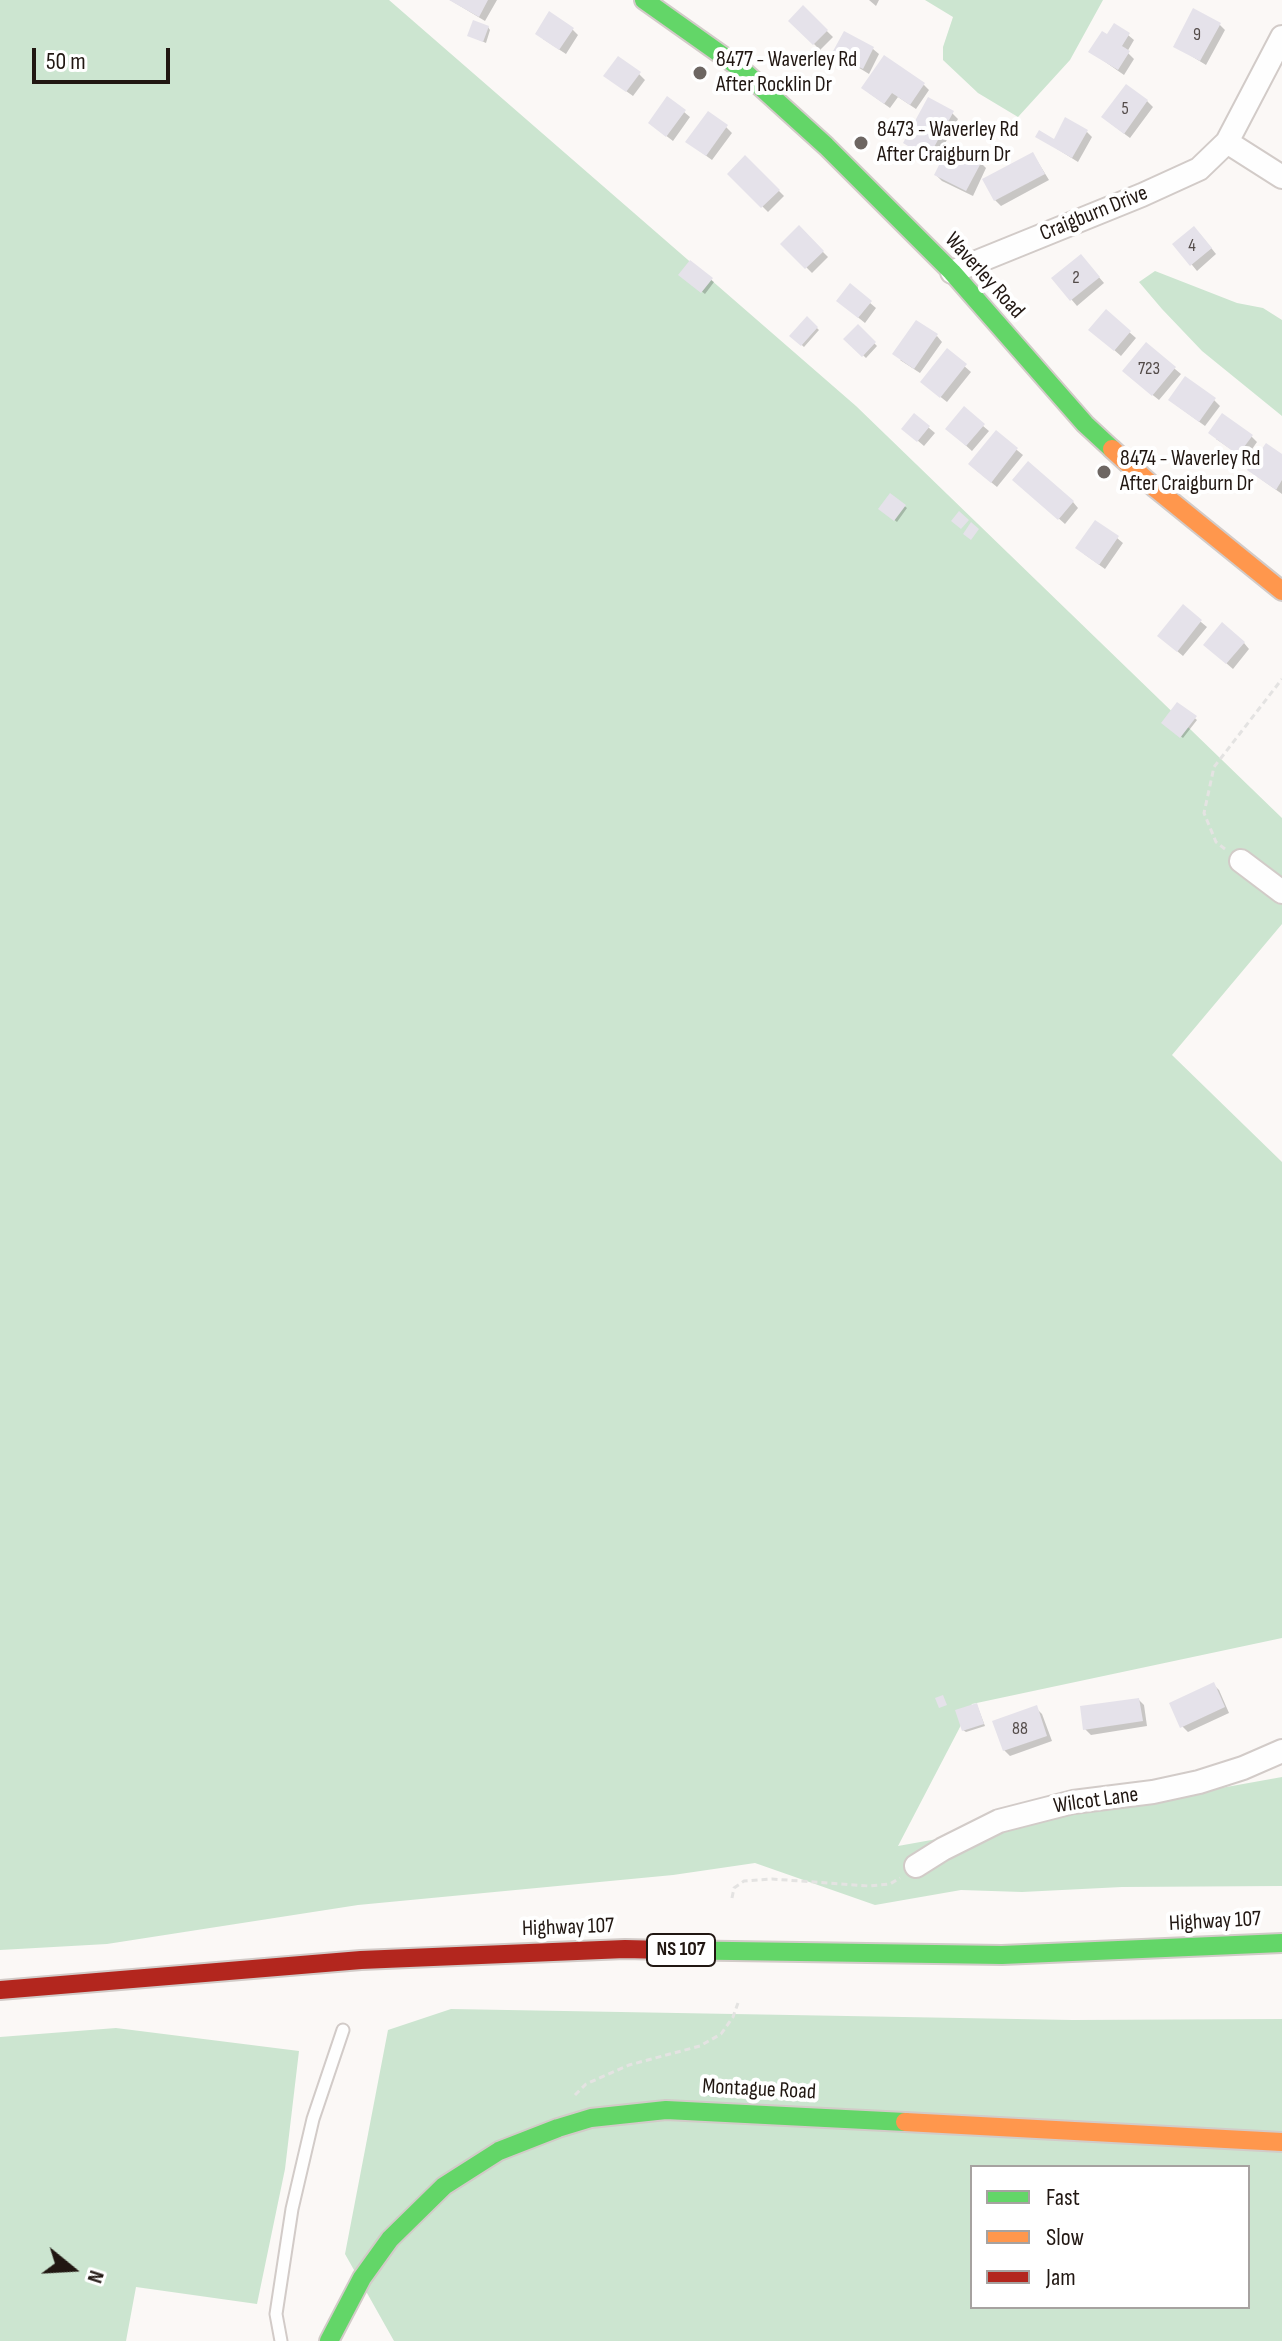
<!DOCTYPE html>
<html>
<head>
<meta charset="utf-8">
<style>
  body { margin:0 }
  #map { position:relative; width:1282px; height:2341px; overflow:hidden; background:#fbf8f6; font-family:"Sofia Sans Condensed",sans-serif }
  canvas { display:block }
  .legend { position:absolute; left:970px; top:2165px; width:280px; height:144px; box-sizing:border-box; background:#fff; border:2px solid #a6a2a0; margin:0; padding:10px 14px; list-style:none; font-size:24px; color:#211712 }
  .legend li { display:flex; align-items:center; gap:16px; height:40px }
  .legend b { width:40px; border:2px solid #a6a2a0 }
  .north { position:absolute; left:32px; top:2229px; width:80px; height:80px; -webkit-text-stroke:6px #fff; paint-order:stroke; rotate:108deg; font-size:22px; font-weight:700; line-height:32px; text-align:center; color:#211712 }
  .north::after { content:''; display:block; margin:auto; width:28px; height:36px; background:#211712; clip-path:polygon(50% 0,100% 100%,50% 72%,0 100%) }
  .scale { position:absolute; left:32px; top:48px; width:138px; height:36px; box-sizing:border-box; border:4px solid #211712; border-top:0; padding-left:10px; font-size:24px; line-height:28px; white-space:nowrap; color:#211712; -webkit-text-stroke:6px #fff; paint-order:stroke }
</style>
</head>
<body>
<div id="map">
<canvas width="1282" height="2341"></canvas>
<ul class="legend">
<li><b style="height:10px;background:#63d668"></b>Fast</li>
<li><b style="height:10px;background:#ff974d"></b>Slow</li>
<li><b style="height:10px;background:#b3261e"></b>Jam</li>
</ul>
<div class="north">N</div>
<div class="scale">50 m</div>
</div>
<script>
const ctx = document.querySelector('canvas').getContext('2d');
ctx.lineJoin = 'round';
function fill(path, color) { ctx.fillStyle = color; ctx.fill(path, 'evenodd'); }
const shape = rows => new Path2D(rows.map(r => 'M' + r).join(''));
function stroke(path, color, width, dash) { ctx.strokeStyle = color; ctx.lineWidth = width; ctx.lineCap = dash ? 'butt' : 'round'; ctx.setLineDash(dash || []); ctx.stroke(path); }
function write(font, color, halo, rows, align = 'center') {
  ctx.font = font + ' "Sofia Sans Condensed",sans-serif'; ctx.lineWidth = 8; ctx.setLineDash([]); ctx.textBaseline = 'middle'; ctx.strokeStyle = halo; ctx.fillStyle = color; for (const [text, x, y, turn = 0] of rows) {
    ctx.save(); ctx.translate(x, y); ctx.rotate((+turn || 0) * Math.PI / 180); ctx.textAlign = isNaN(turn) ? turn : align; if (halo) ctx.strokeText(text, 0, 0); ctx.fillText(text, 0, 0); ctx.restore();
  }
}
fill(shape([
  [0,0,389,0,856,406,1282,818,1282,924,1172,1055,1282,1162,1282,1638,972,1704,898,1846,1282,1777,1282,1886,1122,1887,1022,1892,961,1890,875,1905,755,1863,673,1875,358,1905,107,1944,0,1950],
  [925,0,1103,0,1070,60,1018,117,978,93,943,60,943,47,953,17],
  [1155,271,1237,303,1263,308,1282,320,1282,416,1202,351,1162,309,1139,282],
  [451,2009,1073,2020,1282,2019,1282,2341,394,2341,345,2254,388,2030],
  [972,2167,1248,2167,1248,2307,972,2307],
  [116,2028,299,2051,285,2169,257,2304,136,2287,126,2341,0,2341,0,2037]
]), '#cce5d0');
fill(shape([
  [450,0,497,0,485,21],
  [869,0,879,0,876,6],
  [803,8,833,37,820,50,791,21],
  [1219,24,1225,30,1206,65,1175,46],
  [488,27,490,30,486,43,470,36],
  [572,29,578,35,566,54,543,39],
  [1128,35,1134,40,1127,52,1134,59,1124,75,1091,52,1108,37],
  [873,49,879,54,869,74,835,53],
  [639,74,645,80,633,96,612,81],
  [924,85,929,90,916,109,898,97,890,108,869,93],
  [1147,101,1153,107,1130,138,1110,123],
  [684,112,690,117,673,141,656,128],
  [952,113,958,119,935,162,905,143],
  [726,127,732,133,712,160,694,147],
  [1087,132,1092,137,1078,162,1054,147,1054,141],
  [1033,154,1049,180,1001,206,995,200],
  [746,158,784,196,768,212,730,174],
  [980,162,986,168,973,196,942,181,936,175],
  [799,228,828,257,812,273,783,244],
  [1200,234,1216,254,1197,271,1175,244],
  [1086,262,1104,283,1077,306,1054,279],
  [690,263,714,282,705,294,681,275],
  [850,286,876,308,865,323,844,306],
  [1106,312,1136,338,1121,356,1097,335],
  [807,319,819,330,804,347,792,336],
  [858,327,877,346,866,358,846,339],
  [937,336,942,342,920,373,900,360],
  [1146,345,1181,374,1159,400,1130,377],
  [947,351,971,372,947,402,928,387],
  [1214,400,1220,406,1205,426,1176,405],
  [915,416,935,433,924,446,910,434],
  [983,426,989,431,972,451,953,434],
  [996,433,1023,455,997,487,976,470],
  [1251,436,1257,442,1245,459,1216,439],
  [1282,457,1282,494,1255,475],
  [1021,485,1073,502,1078,508,1065,524],
  [891,495,907,508,897,522,881,509],
  [1117,538,1123,543,1105,569,1084,554],
  [1183,607,1207,627,1183,656,1165,641],
  [1244,643,1249,649,1233,669,1211,650],
  [1178,704,1197,720,1183,738,1164,723],
  [1213,1684,1219,1690,1229,1713,1188,1732,1182,1726],
  [1139,1700,1144,1705,1147,1726,1091,1735,1085,1729],
  [977,1705,985,1726,966,1732,963,1730],
  [1036,1708,1042,1714,1052,1741,1010,1756,1004,1750]
]), '#0003');
fill(shape([
  [449,0,488,0,479,17],
  [803,5,828,30,813,45,788,21],
  [1193,8,1221,23,1200,61,1173,47],
  [549,11,574,28,559,50,535,34],
  [473,20,489,26,483,42,467,36],
  [1114,23,1130,33,1122,46,1130,51,1118,70,1088,52,1102,31,1107,34],
  [844,31,874,47,863,69,832,53],
  [884,55,925,83,910,105,892,93,884,104,861,88],
  [618,56,641,72,626,92,603,76],
  [1126,84,1148,100,1124,134,1101,117],
  [667,96,686,110,666,137,648,123],
  [928,97,954,111,928,158,903,143],
  [708,111,728,125,706,156,685,142],
  [1065,117,1088,130,1072,158,1035,137,1039,130,1054,139],
  [949,145,982,161,966,191,934,175],
  [1033,152,1045,174,994,201,982,179],
  [745,155,780,190,761,208,727,174],
  [799,225,824,251,805,269,780,244],
  [1194,226,1212,248,1190,266,1172,244],
  [1081,254,1100,277,1070,301,1051,278],
  [690,260,713,278,701,293,678,275],
  [850,283,872,301,858,318,836,301],
  [1106,309,1131,331,1114,351,1088,330],
  [807,316,818,327,801,346,789,336],
  [916,320,938,334,914,369,892,354],
  [858,324,876,342,862,357,843,339],
  [1146,342,1176,367,1152,396,1122,371],
  [947,348,967,364,940,398,920,382],
  [1185,376,1216,398,1199,422,1168,400],
  [964,406,985,424,966,446,945,429],
  [914,413,930,426,917,442,901,429],
  [1222,413,1253,435,1238,455,1208,433],
  [996,430,1018,448,991,483,968,464],
  [1266,443,1282,454,1282,480,1276,490,1247,470],
  [1028,461,1074,501,1058,520,1012,480],
  [890,493,906,505,894,521,878,509],
  [959,511,969,520,961,529,951,521],
  [1095,520,1119,536,1099,565,1075,548],
  [971,522,979,529,971,540,963,534],
  [1183,604,1202,620,1177,652,1157,636],
  [1222,622,1245,642,1226,664,1203,645],
  [1177,702,1197,716,1180,738,1161,723],
  [1214,1682,1225,1707,1180,1728,1169,1703],
  [943,1695,947,1705,939,1708,935,1698],
  [1139,1698,1143,1721,1083,1730,1080,1706],
  [977,1703,984,1724,962,1731,955,1710],
  [1037,1705,1047,1736,1003,1751,992,1721]
]), '#e5e2ea');
const lane = shape([
  [281,2341,276,2314,292,2209,313,2119,343,2030]
]);
const street = shape([
  [1227,142,1282,177],
  [952,272,1142,195,1199,169,1227,142,1282,37],
  [1241,861,1282,892],
  [916,1866,943,1849,999,1821,1073,1802,1153,1792,1199,1782,1243,1768,1282,1751]
]);
const fast = shape([
  [644,0,740,68,826,146,952,272,1085,424,1112,449],
  [665,1950,1002,1955,1282,1943],
  [329,2341,362,2278,390,2239,444,2186,499,2151,558,2128,591,2118,666,2110,905,2122]
]);
const slow = shape([
  [1112,449,1155,488,1282,591],
  [905,2122,1282,2142]
]);
const jam = shape([
  [0,1990,361,1960,625,1949,665,1950]
]);
stroke(lane, '#d2cbc8', 15);
stroke(street, '#d2cbc8', 26);
stroke(fast, '#d2cbc8', 22);
stroke(slow, '#d2cbc8', 22);
stroke(jam, '#d2cbc8', 22);
stroke(shape([
  [1225,849,1216,842,1204,813,1214,767,1282,679],
  [732,1898,734,1888,744,1881,772,1879,869,1886,890,1884,900,1878],
  [575,2095,586,2084,629,2065,700,2046,721,2034,733,2017,738,2003]
]), '#e4e3e2', 3, [6, 4]);
stroke(lane, '#fefefe', 11);
stroke(street, '#fefefe', 22);
stroke(fast, '#63d668', 18);
stroke(slow, '#ff974d', 18);
stroke(jam, '#b3261e', 18);
for (const [x, y, r, color] of [
  [700,73,8,"#6d6662"],
  [861,143,8,"#6d6662"],
  [1104,472,8,"#6d6662"]
]) { const dot = new Path2D(); dot.arc(x, y, r, 0, 2 * Math.PI); ctx.fillStyle = color; ctx.fill(dot); stroke(dot, '#fff', 3); }
write('18px', '#534b49', null, [
  ["9",1197,35],
  ["5",1125,109],
  ["4",1192,246],
  ["2",1076,278],
  ["723",1149,369],
  ["88",1020,1729]
]);
for (const [x, y, w] of [
  [681,1950,68]
]) { const box = new Path2D(); box.roundRect(x - w / 2, y - 16, w, 32, 6); ctx.fillStyle = '#fff'; ctx.fill(box); stroke(box, '#211712', 2); }
write('bold 20px', '#211712', null, [
  ["NS 107",681,1950]
]);
write('22px', '#211712', '#fff', [
  ["8477 - Waverley Rd",716,60],
  ["After Rocklin Dr",716,85],
  ["8473 - Waverley Rd",877,130],
  ["After Craigburn Dr",877,155],
  ["8474 - Waverley Rd",1120,459],
  ["After Craigburn Dr",1120,484]
], 'left');
write('22px', '#211712', '#fff', [
  ["Craigburn Drive",1094,214,-22],
  ["Waverley Road",984,276,48],
  ["Wilcot Lane",1096,1801,-8],
  ["Highway 107",1215,1922,-3],
  ["Highway 107",568,1928,-2],
  ["Montague Road",759,2090,3]
]);
</script>
</body>
</html>
